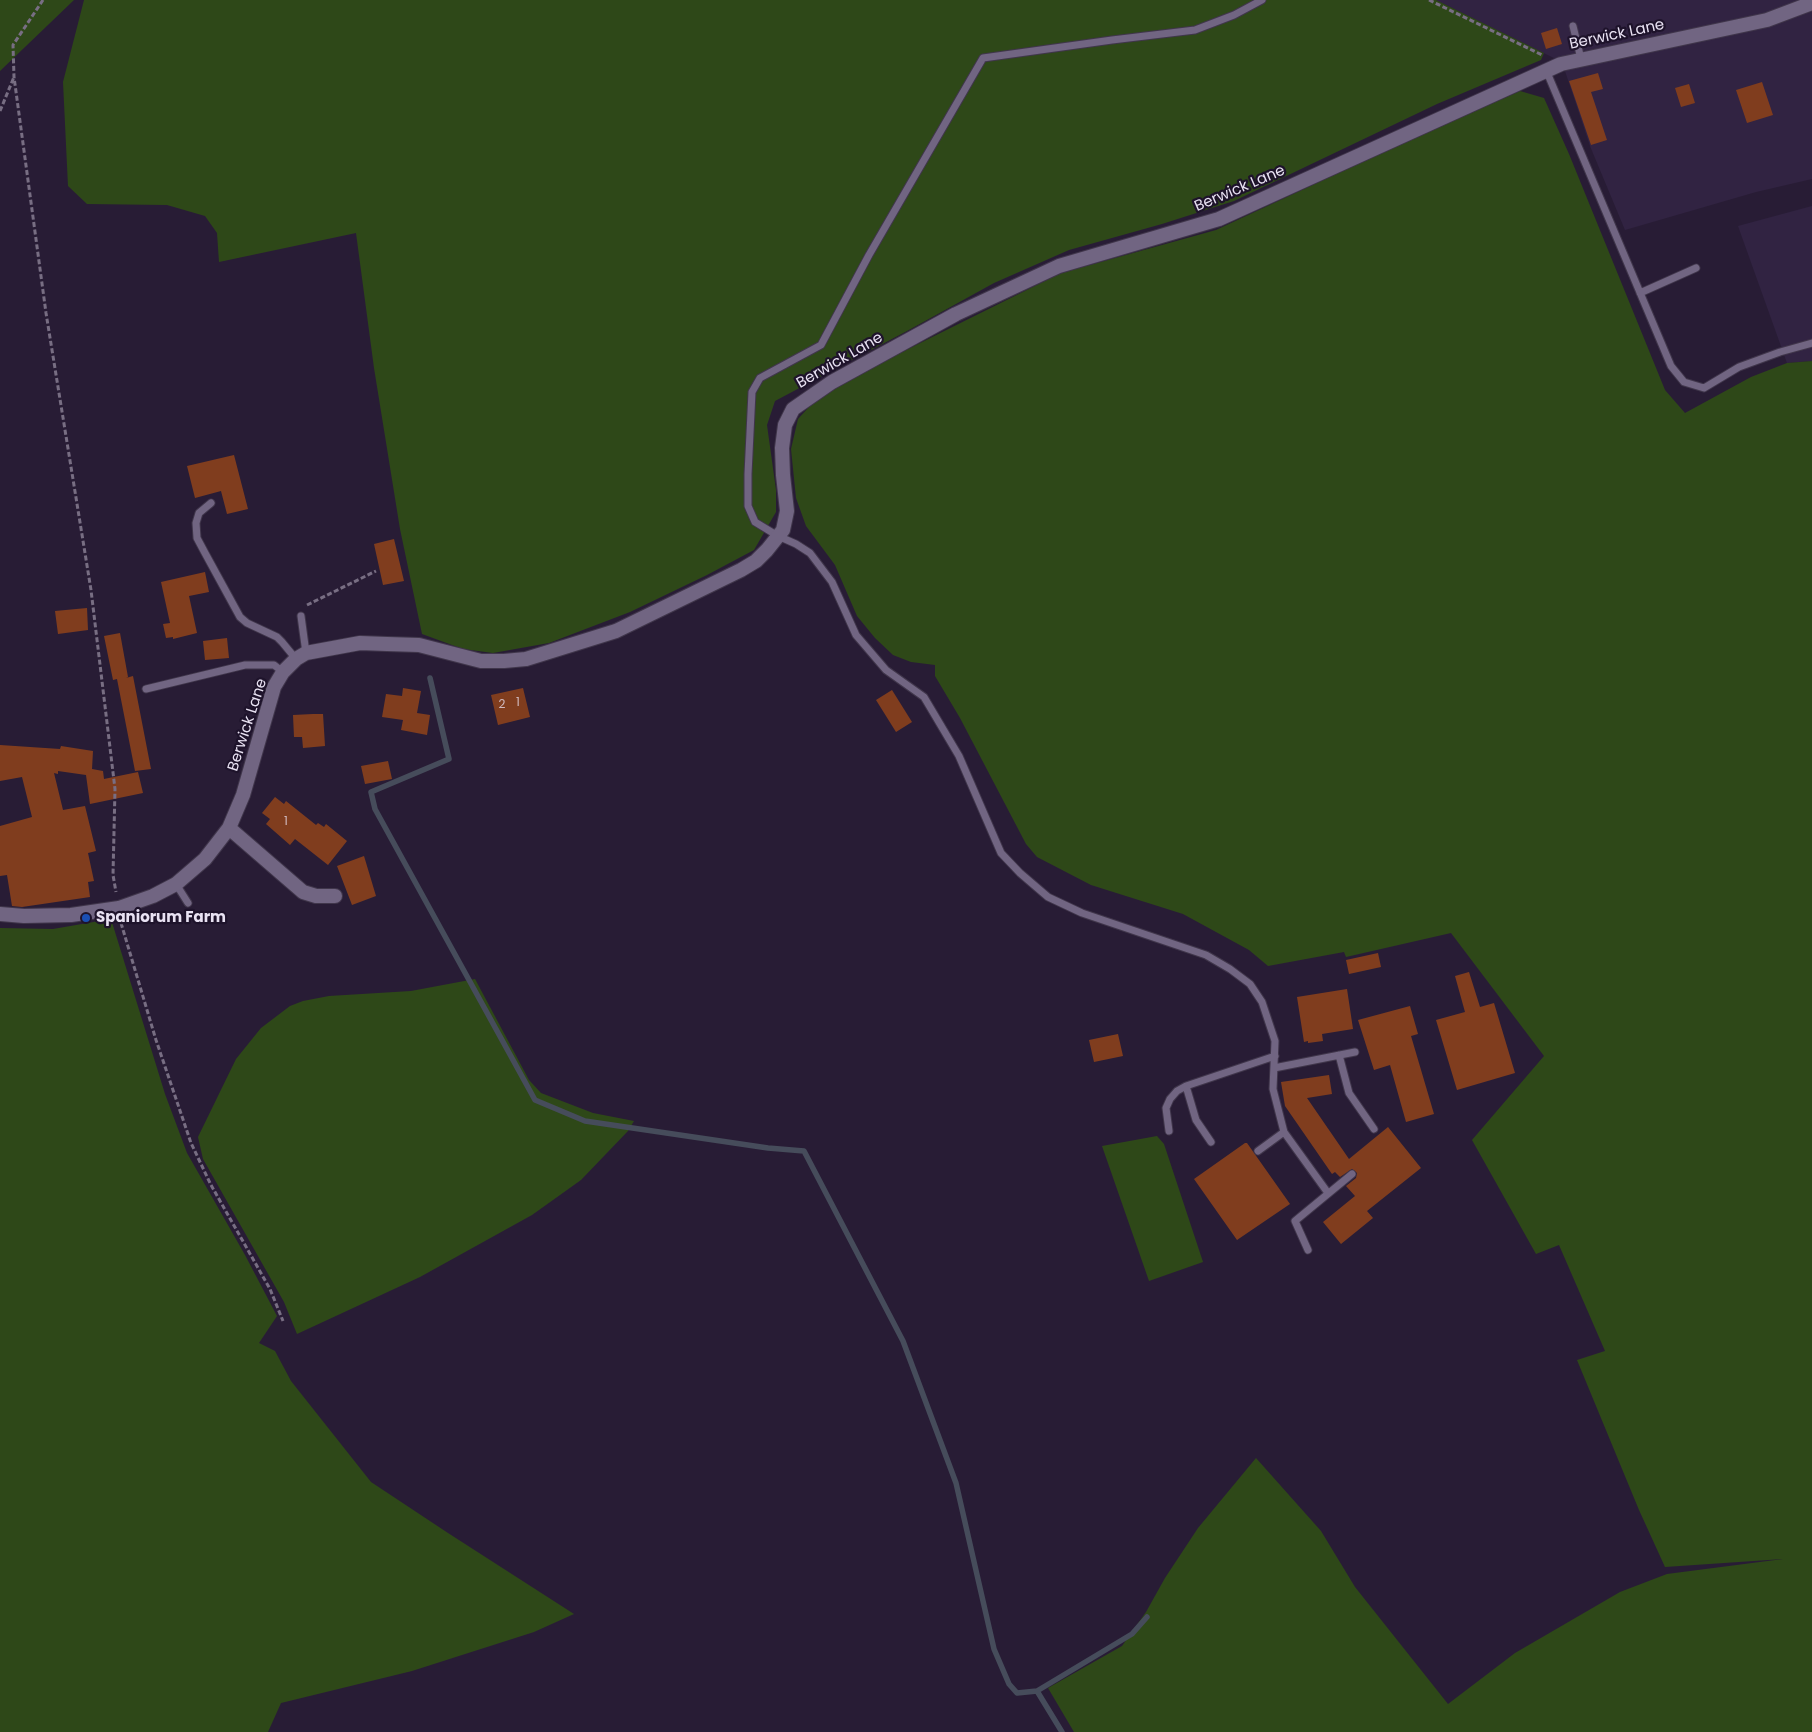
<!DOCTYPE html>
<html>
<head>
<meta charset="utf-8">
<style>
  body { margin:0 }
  canvas { display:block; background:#281c35 }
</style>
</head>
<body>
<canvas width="1812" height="1732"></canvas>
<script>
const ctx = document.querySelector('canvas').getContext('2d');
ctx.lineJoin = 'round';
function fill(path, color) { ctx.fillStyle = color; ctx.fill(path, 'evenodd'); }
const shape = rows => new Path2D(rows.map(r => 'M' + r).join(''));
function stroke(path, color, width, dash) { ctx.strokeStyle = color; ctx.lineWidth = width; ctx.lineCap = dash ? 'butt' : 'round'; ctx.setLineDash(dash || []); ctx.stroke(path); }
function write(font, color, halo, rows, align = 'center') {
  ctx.font = font + ' Poppins,sans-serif'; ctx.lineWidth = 4.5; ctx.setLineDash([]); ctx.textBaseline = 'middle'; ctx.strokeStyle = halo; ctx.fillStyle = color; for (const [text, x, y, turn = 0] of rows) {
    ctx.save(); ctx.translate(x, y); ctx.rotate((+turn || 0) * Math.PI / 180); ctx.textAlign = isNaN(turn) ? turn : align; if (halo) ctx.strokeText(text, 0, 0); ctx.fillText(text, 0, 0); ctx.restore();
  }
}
fill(shape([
  [1436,0,1812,0,1812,179,1756,192,1625,230,1590,146,1562,62],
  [1812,206,1812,361,1787,363,1738,226]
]), '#312342');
fill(shape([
  [0,0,74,0,0,71],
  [84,0,1436,0,1544,53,1541,60,1437,104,1234,201,1162,224,1069,250,994,283,907,331,775,401,767,425,776,490,776,512,754,550,707,575,630,612,549,643,493,653,463,649,422,634,400,529,374,368,356,233,219,262,217,233,205,216,167,205,87,204,68,186,63,82],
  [1520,91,1544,98,1569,154,1665,390,1685,413,1751,377,1787,363,1812,361,1812,1732,1074,1732,1048,1688,1122,1646,1146,1612,1165,1578,1198,1528,1256,1458,1321,1531,1355,1587,1448,1704,1515,1653,1620,1592,1667,1574,1783,1559,1665,1567,1639,1510,1577,1360,1605,1351,1559,1245,1536,1254,1472,1140,1544,1056,1451,933,1346,957,1344,952,1268,966,1249,950,1183,914,1091,885,1037,857,1026,844,960,718,935,676,935,665,911,662,893,655,875,638,857,616,835,565,806,526,796,498,791,449,798,419,819,396,878,364,1061,273,1216,230,1424,133],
  [111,919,165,1094,187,1153,245,1255,277,1316,259,1343,275,1351,291,1381,371,1482,448,1533,574,1614,534,1632,412,1671,281,1703,268,1732,0,1732,0,928,53,929],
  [475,979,529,1080,541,1093,593,1113,634,1121,628,1131,581,1180,532,1215,420,1277,297,1334,284,1302,203,1159,198,1137,236,1059,261,1028,290,1006,303,1001,329,996,411,991],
  [1157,1136,1164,1144,1203,1262,1149,1281,1102,1146]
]), '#2e4818');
stroke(shape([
  [430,678,449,759,371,792,375,809,535,1100,585,1121,768,1148,804,1151,903,1341,956,1483,994,1649,1009,1684,1017,1693,1037,1691,1132,1634,1147,1617],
  [1037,1691,1062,1732]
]), '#464c5b', 5.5);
fill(shape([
  [1557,28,1562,44,1546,49,1541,33],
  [1598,73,1603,89,1591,92,1607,140,1591,145,1569,81],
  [1762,82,1773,115,1747,123,1736,90],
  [1689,84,1695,103,1681,107,1675,88],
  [234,455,248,509,227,514,221,491,195,498,187,466],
  [394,539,404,581,383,585,374,544],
  [205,572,209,592,189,596,197,633,173,639,173,637,166,638,163,624,170,623,161,582],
  [87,608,88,630,58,634,55,611],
  [120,633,128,677,126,678,133,676,151,769,135,771,117,679,113,680,104,636],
  [227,638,229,658,205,660,203,641],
  [403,688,421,691,417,713,430,715,427,735,401,730,403,720,382,717,386,694,402,696],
  [523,688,530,717,498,725,491,695],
  [892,690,912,722,896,732,876,700],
  [313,714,323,714,325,746,303,748,302,737,294,737,293,715],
  [0,745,60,749,61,746,93,751,92,769,103,771,104,779,138,772,143,793,90,804,86,775,58,771,58,774,54,773,63,810,85,806,96,851,88,853,94,881,88,882,90,897,22,907,12,906,7,875,0,876,0,826,32,817,22,777,0,781],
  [388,761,392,779,365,784,361,766],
  [275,797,284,804,286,801,316,825,318,823,324,827,326,824,347,841,328,865,295,839,290,845,266,824,270,819,262,813],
  [364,856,376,896,352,905,337,866],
  [1378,953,1381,967,1349,974,1346,960],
  [1469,972,1480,1007,1494,1003,1515,1073,1457,1090,1436,1020,1465,1012,1455,976],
  [1347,989,1353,1029,1322,1034,1323,1041,1308,1043,1308,1041,1304,1042,1297,997],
  [1410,1006,1418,1034,1411,1036,1434,1114,1406,1122,1390,1065,1374,1070,1358,1020],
  [1118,1034,1123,1056,1094,1062,1089,1040],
  [1329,1075,1332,1094,1307,1098,1349,1159,1388,1127,1421,1168,1367,1211,1373,1218,1341,1244,1323,1222,1355,1196,1346,1186,1356,1178,1357,1173,1352,1169,1340,1177,1335,1172,1332,1174,1285,1106,1281,1082],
  [1245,1143,1247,1143,1290,1204,1237,1240,1194,1179]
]), '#803d1e');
const service = shape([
  [1262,0,1234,15,1195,30,1112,40,983,58,869,255,821,345,760,378,752,392,748,474,748,506,755,522,778,536,796,544,810,553,832,582,856,635,886,670,924,697,959,756,1001,853,1020,873,1048,897,1082,913,1206,955,1230,969,1250,984,1262,1002,1275,1041,1273,1089,1284,1132,1328,1193],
  [1573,26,1581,59],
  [1546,70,1671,366,1684,382,1704,388,1739,367,1780,352,1812,343],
  [1640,293,1696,268],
  [211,503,199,513,196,523,197,538,205,553,240,617,247,623,277,637,282,642,296,659],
  [301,616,306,653],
  [146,689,245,665,274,665,283,672],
  [176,884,188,903],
  [1339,1055,1349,1093,1374,1129],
  [1274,1068,1355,1052],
  [1186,1086,1196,1120,1211,1142],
  [1169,1131,1166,1108,1170,1099,1177,1091,1186,1086,1275,1056],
  [1258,1151,1284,1132],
  [1308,1250,1295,1221,1352,1174]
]);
const minor = shape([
  [229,828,303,892,316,896,335,896],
  [0,914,24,916,71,915,119,908,153,896,176,884,205,859,229,828,243,795,274,687,283,672,296,659,306,653,360,643,387,644,419,645,481,661,504,661,526,659,616,631,741,570,756,561,767,550,783,530,787,511,783,475,782,448,785,425,793,409,832,382,956,314,1059,266,1219,219,1561,64,1767,20,1812,3]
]);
stroke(service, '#40364b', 9);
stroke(minor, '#40364b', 16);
stroke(shape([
  [43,0,13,45,14,77,46,313,91,590,115,789,113,875,116,892],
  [1429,0,1542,55],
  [0,111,14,77],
  [307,605,376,571],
  [121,923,156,1040,191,1143,211,1185,270,1289,283,1321]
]), '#786e83', 3, [5, 2.5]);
stroke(service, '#716582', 7);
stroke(minor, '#716582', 14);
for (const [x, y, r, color] of [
  [86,918,5,"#1a4fb4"]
]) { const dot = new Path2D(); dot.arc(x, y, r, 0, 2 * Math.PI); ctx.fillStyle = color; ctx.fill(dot); stroke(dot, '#1e132b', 2); }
write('12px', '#cfb9be', null, [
  ["1",518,703],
  ["2",502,705],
  ["1",286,822]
]);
write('15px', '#e9e2f3', '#1e132b', [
  ["Berwick Lane",1617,35,-12],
  ["Berwick Lane",1240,189,-23],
  ["Berwick Lane",840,361,-30],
  ["Berwick Lane",248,725,-72]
]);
write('bold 15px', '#e9e2f3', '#1e132b', [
  ["Spaniorum Farm",96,918]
], 'left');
</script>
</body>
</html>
